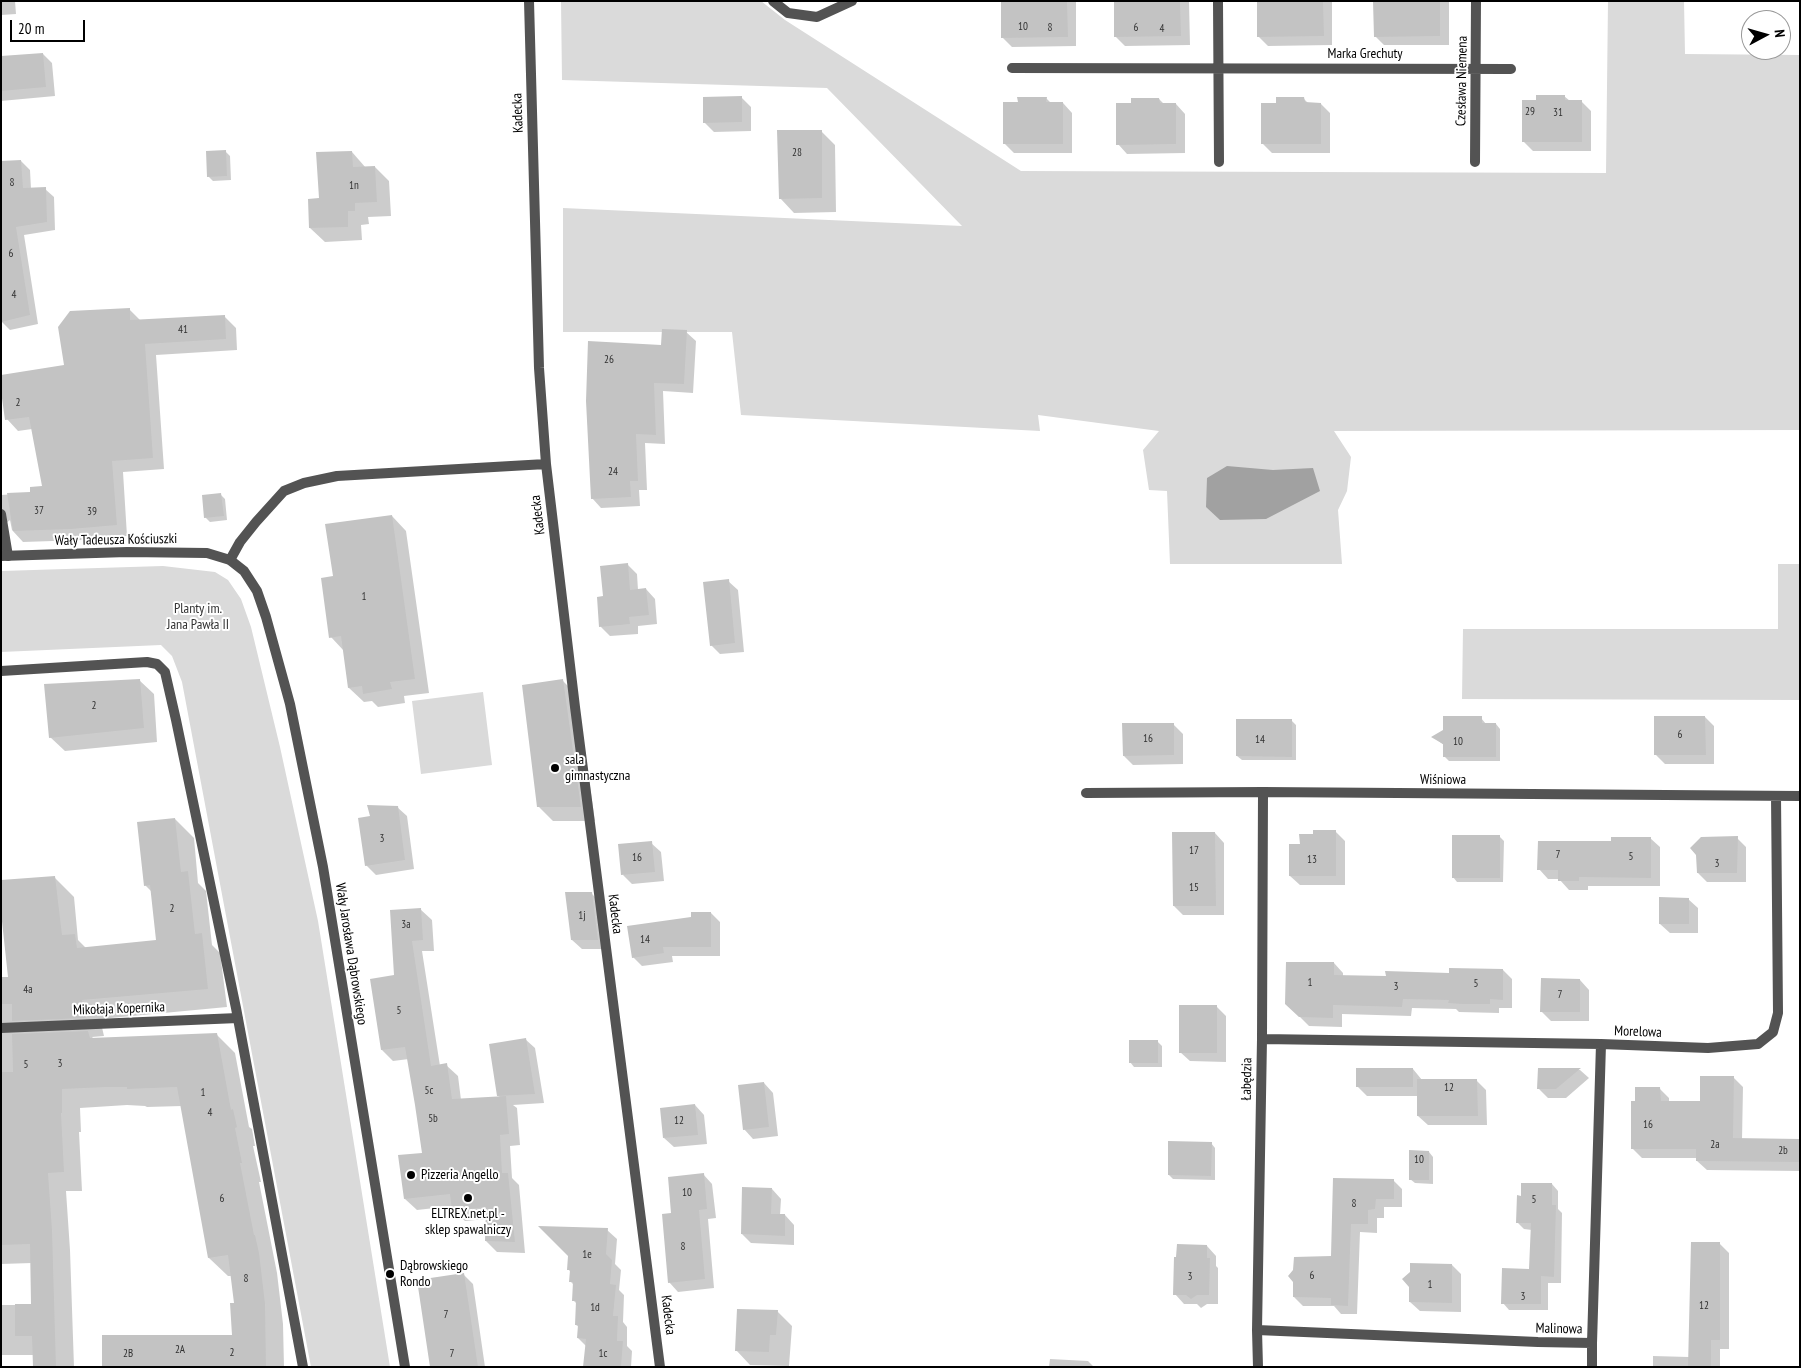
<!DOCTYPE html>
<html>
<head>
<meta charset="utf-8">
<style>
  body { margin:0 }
  #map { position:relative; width:1801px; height:1368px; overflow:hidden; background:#fff; font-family:"PT Sans Narrow",sans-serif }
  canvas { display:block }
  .frame { position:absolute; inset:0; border:2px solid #000; pointer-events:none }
  .north { position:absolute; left:1741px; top:10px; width:50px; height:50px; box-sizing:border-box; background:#fff; border:1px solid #999; border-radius:50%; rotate:84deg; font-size:14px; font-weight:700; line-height:20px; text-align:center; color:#000 }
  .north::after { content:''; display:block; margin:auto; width:18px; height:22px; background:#000; clip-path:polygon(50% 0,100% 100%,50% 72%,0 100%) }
  .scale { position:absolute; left:10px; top:20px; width:75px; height:22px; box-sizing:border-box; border:2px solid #000; border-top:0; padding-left:6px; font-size:15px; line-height:18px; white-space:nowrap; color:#000; -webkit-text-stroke:4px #fff; paint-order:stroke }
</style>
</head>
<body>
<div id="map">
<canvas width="1801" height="1368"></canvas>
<div class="frame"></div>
<div class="north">N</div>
<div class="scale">20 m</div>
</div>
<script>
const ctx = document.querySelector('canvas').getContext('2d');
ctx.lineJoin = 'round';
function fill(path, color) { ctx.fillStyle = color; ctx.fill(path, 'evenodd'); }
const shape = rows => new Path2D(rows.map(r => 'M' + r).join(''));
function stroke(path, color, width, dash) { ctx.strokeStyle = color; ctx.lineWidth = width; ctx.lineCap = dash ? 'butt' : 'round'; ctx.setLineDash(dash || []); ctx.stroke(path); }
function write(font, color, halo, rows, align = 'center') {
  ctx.font = font + ' "PT Sans Narrow",sans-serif'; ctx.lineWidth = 4; ctx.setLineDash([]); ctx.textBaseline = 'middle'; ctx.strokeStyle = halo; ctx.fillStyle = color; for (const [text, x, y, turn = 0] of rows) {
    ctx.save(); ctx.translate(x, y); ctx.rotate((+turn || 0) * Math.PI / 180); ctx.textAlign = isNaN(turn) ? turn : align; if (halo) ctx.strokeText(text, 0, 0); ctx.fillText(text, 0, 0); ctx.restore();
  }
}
fill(shape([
  [561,1,761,1,785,20,1021,171,1606,173,1608,1,1684,1,1685,54,1800,55,1800,430,1334,431,1351,457,1347,491,1338,510,1342,564,1170,564,1167,491,1149,490,1143,450,1159,431,1038,415,1040,431,741,415,732,332,563,332,563,208,962,226,827,88,562,80],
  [1778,564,1800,564,1800,700,1462,699,1463,629,1778,629],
  [163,566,215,572,228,580,241,599,251,627,280,747,318,921,390,1367,311,1367,182,682,172,656,161,645,1,652,1,571],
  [483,692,492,765,421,774,412,701]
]), '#dadada');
fill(shape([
  [1227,466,1273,470,1313,468,1320,491,1266,519,1220,520,1206,507,1207,478]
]), '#a1a1a1');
fill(shape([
  [1,1,15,1,16,14,1,15],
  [1002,1,1076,1,1076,46,1012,47,1002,37],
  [1115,1,1189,1,1190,45,1125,46,1115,36],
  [1258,1,1332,1,1332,45,1268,46,1258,36],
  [1374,1,1449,1,1449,45,1384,45,1375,36],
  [43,54,52,63,55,96,1,101,1,57],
  [1564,96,1570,101,1581,101,1591,111,1591,151,1533,151,1523,141,1537,102],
  [741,97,751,107,751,131,714,132,704,122],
  [1046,98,1051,103,1063,103,1072,113,1072,153,1014,153,1004,143,1019,104],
  [1159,99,1164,104,1176,104,1185,114,1185,153,1127,154,1118,144,1132,105],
  [1304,99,1309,104,1321,104,1330,113,1330,153,1272,153,1263,144,1277,104],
  [821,131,835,145,836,212,794,213,780,198],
  [225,151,230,156,231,180,213,181,208,176],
  [352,152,366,168,375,167,389,181,391,216,368,217,369,224,361,225,362,240,325,242,310,228,320,200],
  [21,161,30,170,31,189,45,189,54,197,55,230,24,235,38,324,10,330,1,321],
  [129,309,141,321,224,316,236,328,237,350,156,355,164,469,123,472,127,536,83,540,23,542,12,530,10,520,5,524,1,542,1,495,32,493,44,487,32,429,18,431,7,419],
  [686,332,696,341,693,393,663,391,665,444,645,443,647,490,639,490,640,506,601,508,592,498,662,346],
  [220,494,225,499,227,520,210,522,205,517],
  [392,516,406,531,429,693,404,696,405,703,378,707,372,701,364,702,349,688,344,651,331,637,334,577],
  [627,564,637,574,638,590,646,589,655,599,657,624,638,626,638,634,610,636,601,627,605,597],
  [728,581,738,590,744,652,720,654,711,645],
  [139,680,154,694,157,742,65,751,50,737],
  [563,681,577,695,595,821,553,821,539,807],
  [1705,717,1714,726,1714,764,1665,764,1656,755],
  [1481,718,1486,724,1496,724,1500,729,1500,761,1449,761,1444,756,1444,745,1433,737],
  [1291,720,1296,725,1296,760,1242,760,1237,756],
  [1173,724,1183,734,1183,764,1133,765,1124,756],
  [397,807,407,816,414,869,376,875,366,865,371,817],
  [175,819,194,838,198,883,206,891,212,945,220,953,227,1007,100,1019,104,1036,92,1037,94,1039,216,1034,235,1053,249,1127,252,1129,255,1146,253,1146,261,1182,259,1182,277,1273,283,1324,284,1367,103,1367,233,1336,235,1304,232,1276,228,1276,209,1258,182,1106,147,1107,145,1106,127,1105,80,1108,81,1132,79,1132,82,1191,66,1191,70,1250,74,1367,34,1367,33,1355,1,1355,1,1305,32,1305,32,1263,1,1264,1,979,9,978,55,878,74,897,78,940,87,949,157,941,152,892,145,885],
  [1335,831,1345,841,1345,885,1300,885,1290,876,1301,845,1314,835],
  [1215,833,1224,843,1224,915,1183,915,1174,906],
  [1499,836,1504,841,1503,882,1457,882,1453,877],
  [1650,838,1660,847,1660,886,1588,886,1588,890,1569,890,1559,879,1548,879,1539,869,1612,842],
  [1737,838,1746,847,1746,882,1707,882,1698,873],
  [651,843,661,852,664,881,632,884,623,875],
  [591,893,601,903,607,949,582,949,572,940],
  [1688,899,1698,908,1698,933,1670,933,1660,924],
  [420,909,432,920,434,951,422,951,440,1066,446,1065,458,1076,461,1100,500,1097,498,1096,525,1039,535,1048,544,1103,513,1105,517,1108,520,1145,510,1146,512,1178,519,1185,525,1253,497,1252,486,1241,487,1219,465,1221,453,1210,453,1206,417,1210,405,1199,424,1155,409,1059,393,1061,382,1050,371,980,395,976],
  [711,913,720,922,720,956,672,956,673,962,642,966,633,957],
  [1334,963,1343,973,1343,976,1387,977,1450,974,1503,970,1512,979,1512,1008,1499,1008,1499,1013,1459,1012,1456,1009,1412,1008,1411,1016,1342,1014,1342,1027,1309,1026,1286,1003],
  [1580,980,1589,990,1589,1021,1551,1021,1541,1011],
  [1217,1007,1226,1016,1226,1062,1190,1061,1180,1052],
  [1157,1041,1162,1046,1162,1067,1134,1067,1130,1062],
  [1413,1069,1422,1080,1476,1080,1486,1090,1487,1125,1428,1125,1418,1116,1418,1096,1367,1096,1357,1086],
  [1539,1069,1580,1070,1589,1078,1566,1098,1548,1098,1539,1089],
  [1733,1077,1743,1087,1742,1140,1800,1141,1800,1171,1707,1170,1697,1161,1697,1158,1642,1158,1632,1148,1636,1102,1660,1089,1669,1098,1669,1102,1701,1103],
  [764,1083,773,1093,778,1136,753,1139,744,1129],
  [695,1105,704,1115,707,1144,674,1147,664,1138],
  [1211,1143,1215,1148,1215,1180,1173,1179,1169,1175],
  [1429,1152,1433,1157,1433,1184,1415,1183,1410,1179],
  [703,1174,712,1184,716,1218,708,1219,714,1288,678,1292,669,1282,673,1214],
  [1334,1179,1393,1180,1402,1189,1402,1207,1384,1207,1384,1218,1377,1218,1377,1233,1360,1232,1357,1314,1341,1314,1334,1306,1303,1306,1294,1297,1333,1258],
  [1552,1184,1558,1191,1558,1209,1562,1213,1561,1283,1548,1283,1548,1310,1509,1310,1503,1303,1531,1270,1532,1230,1524,1229,1518,1223],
  [772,1189,781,1199,780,1215,785,1215,794,1225,794,1245,751,1243,742,1234],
  [607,1230,617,1239,615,1264,621,1270,619,1290,624,1295,623,1322,627,1327,627,1346,632,1351,631,1367,585,1367,586,1346,578,1338,579,1327,576,1325,577,1304,573,1300,574,1285,571,1282,571,1273,569,1270],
  [1719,1243,1729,1253,1729,1349,1720,1349,1720,1367,1653,1367,1653,1356,1689,1357],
  [1207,1246,1216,1256,1216,1266,1218,1268,1218,1304,1207,1304,1201,1308,1197,1304,1184,1304,1175,1294],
  [1452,1265,1461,1274,1461,1312,1420,1311,1410,1302,1410,1287],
  [463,1274,473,1284,485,1367,431,1367],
  [777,1311,792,1326,789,1366,750,1365,736,1350],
  [1050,1359,1088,1361,1094,1367,1049,1367]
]), '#0003');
fill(shape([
  [1001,1,1067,1,1068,37,1001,38],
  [1114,1,1180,1,1181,36,1114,37],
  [1257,1,1323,1,1324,36,1257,37],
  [1373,1,1440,1,1440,36,1374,37],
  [43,53,46,87,1,91,1,56],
  [1536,95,1565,95,1565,100,1582,100,1582,142,1522,142,1522,100,1536,100],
  [742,96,742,122,703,123,703,97],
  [1017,97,1047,97,1046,102,1063,102,1063,144,1003,144,1003,102,1018,102],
  [1276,97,1304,97,1305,102,1321,103,1321,144,1261,144,1261,103,1276,103],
  [1131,98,1159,98,1160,103,1176,103,1176,144,1116,145,1116,103,1131,103],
  [777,130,822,130,822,198,779,199],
  [226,150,227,176,207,177,206,151],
  [352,151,353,167,375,166,377,202,355,203,355,211,348,211,348,227,309,228,308,199,319,198,316,152],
  [21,160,23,188,46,187,47,222,16,227,30,315,1,322,1,161],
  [130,308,130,320,225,315,226,339,145,344,153,458,112,461,117,525,71,529,13,531,7,493,30,492,30,487,42,486,29,417,5,420,1,391,1,375,64,365,58,327,70,311],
  [662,329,687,330,684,384,654,383,656,435,636,434,638,481,630,481,631,497,591,499,586,401,588,341,661,345],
  [221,493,224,516,204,518,202,495],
  [392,515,415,679,390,682,392,689,363,694,362,686,348,688,341,636,329,638,321,578,333,576,325,524],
  [628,563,630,590,646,588,649,615,629,617,630,624,599,627,597,597,603,596,600,566],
  [729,579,735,643,710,646,703,582],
  [140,679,144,728,49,738,44,684],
  [563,679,581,807,537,807,522,685],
  [1443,716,1482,716,1482,723,1496,723,1496,757,1443,757,1443,744,1431,737,1443,730],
  [1654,716,1705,716,1706,755,1654,755],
  [1236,719,1292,719,1292,757,1236,756],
  [1122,723,1174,723,1174,755,1123,756],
  [367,805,398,806,405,860,365,866,358,818,370,816],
  [175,818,181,872,188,871,195,934,202,933,208,989,82,1000,86,1018,12,1021,12,1004,1,1004,1,977,8,977,1,912,1,880,55,876,62,935,75,934,77,948,156,940,150,885,144,886,137,822],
  [1313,830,1336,830,1336,876,1289,876,1289,844,1300,844,1299,834,1313,834],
  [1172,832,1215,832,1216,906,1173,906],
  [1452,835,1500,835,1500,878,1452,878],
  [1738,836,1737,873,1697,873,1696,855,1690,848,1701,837],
  [1611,837,1651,837,1651,878,1579,877,1579,881,1558,881,1558,870,1537,870,1538,841,1611,841],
  [652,841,655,872,621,875,618,844],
  [565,892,592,892,598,940,571,940],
  [1659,897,1689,898,1689,924,1659,924],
  [421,908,423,940,412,941,431,1066,447,1063,452,1099,506,1096,509,1134,500,1135,502,1173,508,1173,515,1242,485,1241,486,1207,452,1211,450,1194,404,1199,398,1155,422,1153,415,1105,405,1047,381,1050,370,979,394,975,390,910],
  [691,912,711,912,711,947,663,947,664,953,632,958,627,926,691,917],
  [1286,962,1334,962,1334,975,1386,976,1385,971,1449,973,1449,968,1503,969,1503,1000,1490,999,1490,1004,1462,1004,1448,1003,1449,1000,1403,999,1402,1007,1333,1005,1333,1018,1299,1017,1285,1004],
  [1541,978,1580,979,1580,1012,1540,1012],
  [1179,1005,1217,1005,1217,1053,1179,1053],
  [88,1031,90,1038,217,1033,231,1110,233,1109,237,1127,235,1128,242,1163,240,1163,254,1235,255,1235,259,1253,265,1304,266,1367,102,1367,102,1335,232,1335,230,1303,234,1303,228,1255,208,1258,177,1087,127,1089,127,1087,107,1087,62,1089,62,1113,61,1113,64,1172,48,1173,52,1230,56,1367,33,1367,32,1336,15,1336,15,1304,31,1304,30,1244,1,1245,1,1072,13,1072,12,1034],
  [526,1038,535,1094,497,1096,489,1044],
  [1129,1040,1158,1040,1158,1063,1129,1063],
  [1356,1068,1413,1068,1413,1087,1356,1087],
  [1538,1068,1581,1068,1556,1089,1537,1089],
  [1700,1076,1734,1076,1733,1138,1800,1139,1800,1162,1696,1161,1696,1149,1631,1149,1631,1101,1635,1101,1635,1087,1660,1087,1661,1101,1700,1101],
  [1417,1079,1477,1079,1478,1116,1417,1116],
  [764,1082,769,1127,743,1130,738,1085],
  [695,1104,698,1135,663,1138,660,1108],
  [1168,1141,1212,1142,1211,1176,1168,1175],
  [1409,1150,1429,1151,1429,1180,1409,1180],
  [704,1173,707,1209,699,1210,705,1279,668,1283,662,1214,671,1213,668,1177],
  [1333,1178,1394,1179,1394,1199,1376,1199,1375,1209,1368,1210,1368,1224,1351,1224,1348,1306,1331,1305,1331,1298,1293,1297,1293,1282,1288,1276,1293,1270,1294,1257,1331,1256],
  [1521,1183,1552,1183,1552,1205,1556,1205,1554,1277,1541,1276,1541,1304,1501,1304,1502,1268,1529,1269,1531,1223,1516,1223,1517,1195,1521,1196],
  [742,1187,772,1188,771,1214,785,1214,785,1236,741,1234],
  [538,1226,608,1228,606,1254,612,1260,610,1284,616,1285,613,1316,618,1316,617,1341,623,1341,621,1367,583,1367,586,1339,577,1338,578,1325,575,1325,576,1301,572,1301,573,1282,569,1282,570,1270,567,1270,568,1256],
  [1691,1242,1720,1242,1720,1340,1711,1340,1711,1367,1688,1367],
  [1177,1244,1207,1245,1207,1258,1210,1258,1209,1295,1197,1295,1191,1299,1186,1295,1173,1295,1174,1257,1176,1257],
  [1410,1263,1452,1264,1452,1303,1409,1302,1409,1287,1402,1279,1410,1272],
  [464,1273,478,1367,430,1367,417,1280],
  [737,1309,778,1310,776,1335,770,1335,769,1352,735,1351]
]), '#c3c3c3');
stroke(shape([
  [529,1,539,368,546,464,575,707,660,1367],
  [773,1,788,13,817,17,852,1],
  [1218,1,1219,162],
  [1012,68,1511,69],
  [1475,162,1476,1],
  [1,514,8,556],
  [230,560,240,542,256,522,284,491,304,483,337,476,546,464],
  [1,671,147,662,157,664,165,672,176,720,236,1008,303,1367],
  [1086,793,1263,792,1800,796],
  [1,1028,238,1018],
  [1262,1039,1601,1044,1708,1048,1758,1044,1773,1032,1778,1013,1776,796],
  [1257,1330,1538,1342,1592,1343,1601,1044],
  [1258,1367,1257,1330,1262,1039,1263,792],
  [1592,1367,1592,1343]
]), '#535353', 10);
stroke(shape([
  [1,556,127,552,207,553,230,560,244,571,257,591,266,617,290,704,323,867,405,1367]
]), '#535353', 10);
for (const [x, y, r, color] of [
  [555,768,5,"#000"],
  [411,1175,5,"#000"],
  [468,1198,5,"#000"],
  [390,1274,5,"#000"]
]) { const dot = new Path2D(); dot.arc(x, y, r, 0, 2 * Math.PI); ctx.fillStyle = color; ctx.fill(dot); stroke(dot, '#fff', 2); }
write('11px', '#313131', null, [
  ["10",1023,27],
  ["8",1050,28],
  ["6",1136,28],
  ["4",1162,29],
  ["29",1530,112],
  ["31",1558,113],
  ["28",797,153],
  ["8",12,183],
  ["1n",354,186],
  ["6",11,254],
  ["4",14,295],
  ["41",183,330],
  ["26",609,360],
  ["2",18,403],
  ["24",613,472],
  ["37",39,511],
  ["39",92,512],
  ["1",364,597],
  ["2",94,706],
  ["6",1680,735],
  ["16",1148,739],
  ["14",1260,740],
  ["10",1458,742],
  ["3",382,839],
  ["17",1194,851],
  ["7",1558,855],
  ["5",1631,857],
  ["16",637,858],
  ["13",1312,860],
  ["3",1717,864],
  ["15",1194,888],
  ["2",172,909],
  ["1j",582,916],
  ["3a",406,925],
  ["14",645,940],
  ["1",1310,983],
  ["5",1476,984],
  ["3",1396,987],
  ["4a",28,990],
  ["7",1560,995],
  ["5",399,1011],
  ["3",60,1064],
  ["5",26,1065],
  ["12",1449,1088],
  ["5c",429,1091],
  ["1",203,1093],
  ["4",210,1113],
  ["5b",433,1119],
  ["12",679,1121],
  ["16",1648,1125],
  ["2a",1715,1145],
  ["2b",1783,1151],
  ["10",1419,1160],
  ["10",687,1193],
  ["6",222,1199],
  ["5",1534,1200],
  ["8",1354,1204],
  ["8",683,1247],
  ["1e",587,1255],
  ["6",1312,1276],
  ["3",1190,1277],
  ["8",246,1279],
  ["1",1430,1285],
  ["3",1523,1297],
  ["12",1704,1306],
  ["1d",595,1308],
  ["7",446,1315],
  ["2A",180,1350],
  ["2",232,1353],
  ["2B",128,1354],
  ["7",452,1354],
  ["1c",603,1354]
]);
write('14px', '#000', '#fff', [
  ["Marka Grechuty",1365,54],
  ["Czesława Niemena",1462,81,-89],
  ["Kadecka",518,113,-92],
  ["Kadecka",538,515,-97],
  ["Wały Tadeusza Kościuszki",116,540,-1],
  ["Wiśniowa",1443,780],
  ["Kadecka",615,914,83],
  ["Wały Jarosława Dąbrowskiego",351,954,81],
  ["Mikołaja Kopernika",119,1009,-2],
  ["Morelowa",1638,1032,2],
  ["Łabędzia",1247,1079,-89],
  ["Kadecka",668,1315,83],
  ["Malinowa",1559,1329,1]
]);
write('14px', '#313131', '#fff', [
  ["Planty im.",198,609],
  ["Jana Pawła II",198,625]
]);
write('14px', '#000', '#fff', [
  ["sala",565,760],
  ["gimnastyczna",565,776],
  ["Pizzeria Angello",421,1175],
  ["ELTREX.net.pl -",468,1214,"center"],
  ["sklep spawalniczy",468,1230,"center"],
  ["Dąbrowskiego",400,1266],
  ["Rondo",400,1282]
], 'left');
</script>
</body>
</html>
